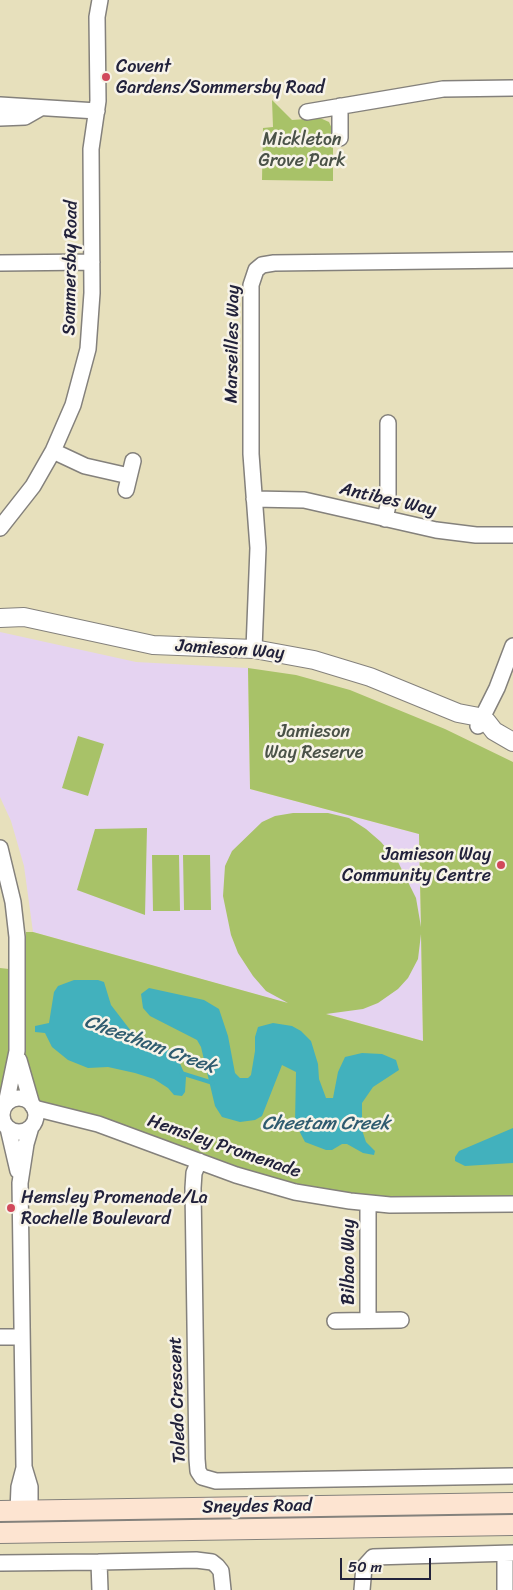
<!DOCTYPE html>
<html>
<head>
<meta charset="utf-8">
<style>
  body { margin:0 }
  #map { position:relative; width:513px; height:1590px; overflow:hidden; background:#e7e0bc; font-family:Sriracha,sans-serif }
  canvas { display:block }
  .scale { position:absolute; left:340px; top:1558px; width:91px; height:22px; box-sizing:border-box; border:2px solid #22223b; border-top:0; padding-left:6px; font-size:15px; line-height:18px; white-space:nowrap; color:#22223b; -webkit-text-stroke:4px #f7f3e8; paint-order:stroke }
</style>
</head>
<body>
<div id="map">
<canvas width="513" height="1590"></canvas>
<div class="scale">50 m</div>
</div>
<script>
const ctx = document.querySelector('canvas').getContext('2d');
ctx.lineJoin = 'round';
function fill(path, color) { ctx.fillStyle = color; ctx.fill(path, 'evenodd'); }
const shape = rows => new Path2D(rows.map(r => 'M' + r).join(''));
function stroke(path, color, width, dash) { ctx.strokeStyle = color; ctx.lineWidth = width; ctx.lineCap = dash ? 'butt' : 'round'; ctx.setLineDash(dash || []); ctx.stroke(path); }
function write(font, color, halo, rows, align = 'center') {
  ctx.font = font + ' Sriracha,sans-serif'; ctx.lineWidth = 5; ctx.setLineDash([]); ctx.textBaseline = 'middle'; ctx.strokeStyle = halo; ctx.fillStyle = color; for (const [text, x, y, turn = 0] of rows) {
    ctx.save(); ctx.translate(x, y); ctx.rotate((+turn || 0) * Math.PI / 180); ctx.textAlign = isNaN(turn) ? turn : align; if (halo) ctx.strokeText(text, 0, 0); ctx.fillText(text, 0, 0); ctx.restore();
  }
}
fill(shape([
  [0,632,136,662,248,668,250,789,419,834,423,1041,33,932,24,866,11,821,0,797]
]), '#e5d3f1');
fill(shape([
  [272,100,292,120,320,118,329,122,333,131,333,181,262,180,263,128,273,127],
  [248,668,296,675,350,690,445,729,513,762,513,1199,382,1199,273,1181,39,1104,25,1056,26,932,33,932,288,1003,266,991,253,976,238,953,231,935,223,896,225,866,232,851,262,822,275,816,293,813,328,813,349,818,366,829,381,842,398,862,416,898,421,927,419,834,250,789],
  [421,934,423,1041,326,1014,363,1009,378,1003,398,989,408,978,418,959],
  [78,736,104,744,88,796,62,788],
  [147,828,145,915,77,890,95,829],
  [152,855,179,855,180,911,153,911],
  [183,855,210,855,211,910,184,910],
  [0,968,9,969,11,1061,0,1103],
  [513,1509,513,1519,195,1524,195,1514]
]), '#a8c268');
fill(shape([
  [74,980,98,980,104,982,111,1005,131,1031,171,1051,177,1057,186,1077,185,1092,182,1096,174,1095,168,1088,154,1079,135,1073,108,1067,88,1068,68,1060,52,1047,45,1033,35,1032,35,1026,49,1023,54,992,58,986],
  [149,988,204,1000,219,1009,228,1036,235,1073,240,1078,248,1078,251,1075,255,1051,255,1037,258,1027,273,1023,292,1026,301,1031,311,1041,318,1064,319,1079,326,1098,333,1098,338,1072,345,1057,362,1053,382,1054,396,1060,399,1070,373,1087,362,1103,362,1130,366,1142,375,1151,374,1155,363,1153,347,1144,342,1144,332,1150,326,1150,305,1142,295,1123,296,1072,282,1065,262,1116,255,1120,240,1122,222,1117,215,1106,201,1047,197,1040,150,1016,143,1008,141,994],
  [513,1128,513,1163,465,1166,455,1161,455,1157,459,1151]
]), '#42b1bd');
stroke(shape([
  [181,1073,213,1083]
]), '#42b1bd', 4);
const minor = shape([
  [0,105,97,111],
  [340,106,340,138],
  [307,112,443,89,513,88],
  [0,118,25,117,39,109],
  [0,263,92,262],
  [53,451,85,466,129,476],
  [126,490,133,461],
  [254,499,304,500,436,530,476,535,513,535],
  [385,519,388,505,388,423],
  [0,528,33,486,53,451,73,405,88,349,92,293,91,149,98,101,97,17,100,0],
  [254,649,258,548,251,454,251,285,256,270,262,265,274,263,513,260],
  [478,726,497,688,513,646],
  [0,848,13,902,17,937,17,1051,6,1104],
  [19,1060,32,1105],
  '2 1115a17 17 0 1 1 34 0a17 17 0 1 1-34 0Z',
  [34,1108,98,1124,236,1175,295,1192,350,1201,390,1205,513,1204],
  [8,1128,18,1171],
  [199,1161,194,1173,193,1188,197,1459,198,1471,202,1477,216,1481,513,1476],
  [368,1203,368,1320],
  [335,1321,401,1320],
  [0,1337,22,1337],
  [30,1510,30,1487,24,1467,20,1183,26,1144,31,1127],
  [18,1511,19,1487,24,1468],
  [505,1554,505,1590],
  [0,1563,99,1562],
  [100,1590,99,1562,196,1560,212,1562,217,1566,221,1571,223,1590],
  [362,1590,364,1567,373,1557,513,1553]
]);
const tertiary = shape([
  [0,618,24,617,153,645,254,649,314,660,370,677,458,713,479,717,487,722,494,731,513,742]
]);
const secondary = shape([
  [0,1511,513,1503],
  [0,1533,513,1525]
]);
stroke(minor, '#84817c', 18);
stroke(tertiary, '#84817c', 20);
stroke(secondary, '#84817c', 22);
stroke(minor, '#fff', 15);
stroke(tertiary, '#fff', 18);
stroke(secondary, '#fde4d1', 20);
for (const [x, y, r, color] of [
  [106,77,5,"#d1495b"],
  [501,865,5,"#d1495b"],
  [11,1208,5,"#d1495b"]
]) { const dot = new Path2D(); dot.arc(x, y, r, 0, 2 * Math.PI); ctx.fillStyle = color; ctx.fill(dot); stroke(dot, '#f7f3e8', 2); }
write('18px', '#22223b', '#f7f3e8', [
  ["Covent",116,67],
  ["Gardens/Sommersby Road",116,88],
  ["Jamieson Way",491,855,"right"],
  ["Community Centre",491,876,"right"],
  ["Hemsley Promenade/La",21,1198],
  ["Rochelle Boulevard",21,1219]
], 'left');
write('18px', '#4a5248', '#f7f3e8', [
  ["Mickleton",302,140],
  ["Grove Park",302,161],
  ["Jamieson",314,732],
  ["Way Reserve",314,753]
]);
write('18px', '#22223b', '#f7f3e8', [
  ["Sommersby Road",71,268,-89],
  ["Marseilles Way",233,344,-89],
  ["Antibes Way",388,500,13],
  ["Jamieson Way",230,650,4],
  ["Hemsley Promenade",224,1147,19],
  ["Bilbao Way",349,1262,-90],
  ["Toledo Crescent",178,1400,-92],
  ["Sneydes Road",257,1507,-1]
]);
write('italic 19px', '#2f5b6f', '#f7f3e8', [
  ["Cheetham Creek",150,1045,20],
  ["Cheetam Creek",326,1124]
]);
</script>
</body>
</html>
